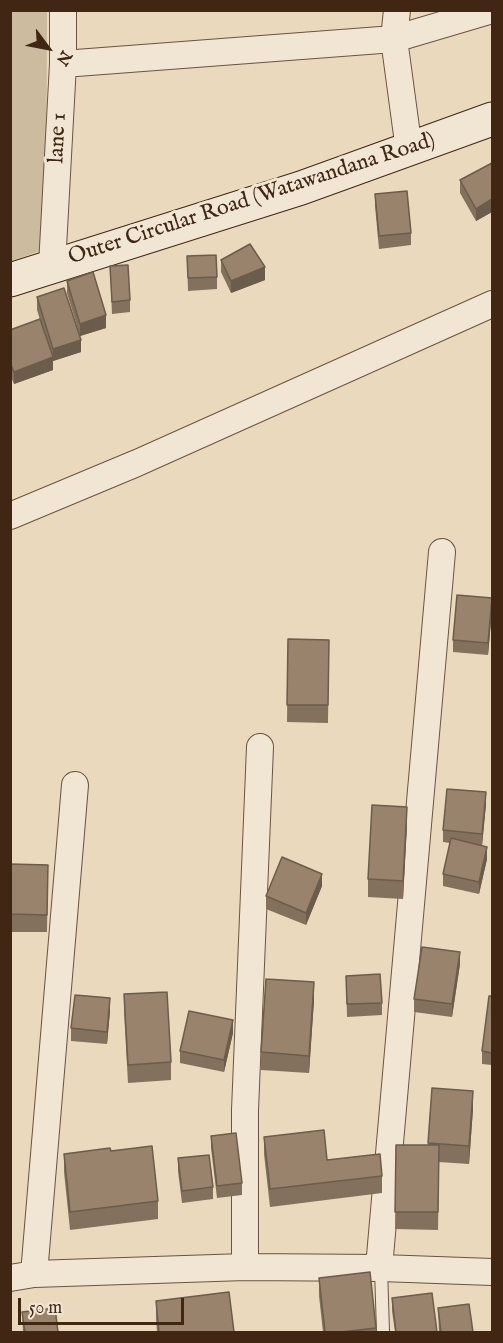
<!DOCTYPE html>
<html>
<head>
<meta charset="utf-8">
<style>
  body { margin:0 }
  #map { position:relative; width:503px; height:1343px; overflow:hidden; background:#ead9bd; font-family:"IM FELL English",serif }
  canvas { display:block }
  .frame { position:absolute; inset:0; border:12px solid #412614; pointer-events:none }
  .north { position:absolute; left:18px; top:18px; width:60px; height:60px; -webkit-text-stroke:4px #f1e6d4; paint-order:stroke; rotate:122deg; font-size:16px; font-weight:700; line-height:24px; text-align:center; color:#412614 }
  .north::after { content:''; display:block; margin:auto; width:21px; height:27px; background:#412614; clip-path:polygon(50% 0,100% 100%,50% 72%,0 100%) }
  .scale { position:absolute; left:18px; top:1298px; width:166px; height:27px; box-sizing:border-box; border:3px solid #412614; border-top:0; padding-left:8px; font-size:18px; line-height:21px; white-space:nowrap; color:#412614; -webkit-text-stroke:4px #f1e6d4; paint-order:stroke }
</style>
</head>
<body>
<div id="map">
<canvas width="503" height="1343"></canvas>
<div class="frame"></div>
<div class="north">N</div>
<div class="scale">50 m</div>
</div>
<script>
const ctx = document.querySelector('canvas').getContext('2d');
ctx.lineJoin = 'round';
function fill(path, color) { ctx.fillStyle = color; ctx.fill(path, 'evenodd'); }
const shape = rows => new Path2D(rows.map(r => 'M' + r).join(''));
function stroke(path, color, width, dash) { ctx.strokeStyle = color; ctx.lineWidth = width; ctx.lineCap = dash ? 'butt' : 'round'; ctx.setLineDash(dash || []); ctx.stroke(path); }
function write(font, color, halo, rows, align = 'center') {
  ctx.font = font + ' "IM FELL English",serif'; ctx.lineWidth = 6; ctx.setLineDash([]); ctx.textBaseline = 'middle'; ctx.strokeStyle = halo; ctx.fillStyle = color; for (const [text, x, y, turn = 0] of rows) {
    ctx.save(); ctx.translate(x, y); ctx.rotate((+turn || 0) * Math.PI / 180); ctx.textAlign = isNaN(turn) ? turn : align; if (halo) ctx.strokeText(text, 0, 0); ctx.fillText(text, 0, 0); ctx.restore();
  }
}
fill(shape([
  [10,11,47,11,46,249,11,261]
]), '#cdbba0');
const service = shape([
  [381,1268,383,1332]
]);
const minor = shape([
  [397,10,394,39,409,150],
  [63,64,394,39,492,10],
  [52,266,63,64,63,10],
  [10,516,137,463,492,304],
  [245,1267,245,1110,260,747],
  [381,1268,380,1256,442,552],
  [34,1274,75,785],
  [10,1278,34,1274,245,1267,381,1268,492,1272]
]);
const secondary = shape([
  [10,280,301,188,492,119]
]);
stroke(service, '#6b533e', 14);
stroke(minor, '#6b533e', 28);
stroke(secondary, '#412614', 35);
stroke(service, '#f1e6d4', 12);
stroke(minor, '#f1e6d4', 26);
stroke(secondary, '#f1e6d4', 33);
fill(shape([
  [492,164,492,212,476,221,460,193,460,180],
  [375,194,411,233,411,245,379,249,375,206],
  [187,256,217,277,217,289,188,291],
  [221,260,265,280,231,293,221,272],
  [110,266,130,300,130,312,112,314],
  [67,281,106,328,80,336,67,293],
  [37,297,81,352,53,361,53,360,53,370,14,384,10,375,10,330,41,323,37,310],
  [492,610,488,655,453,652,453,640],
  [288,639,329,640,328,723,287,722],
  [486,804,482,845,487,859,479,894,443,886,443,874,450,843,443,842,443,830],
  [407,825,403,899,368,897,368,879],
  [10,864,48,865,47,932,10,932],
  [322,886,306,925,266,909,266,896],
  [460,964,452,1017,414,1012,414,999],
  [346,976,382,1003,382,1015,347,1017],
  [124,994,171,1062,171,1080,128,1083,124,1011],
  [492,996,492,1065,482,1064,482,1051],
  [314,1000,309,1073,261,1070,261,1052],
  [110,1011,107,1044,71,1041,71,1028],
  [233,1033,224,1072,180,1063,180,1051],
  [432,1088,473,1109,469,1164,439,1162,438,1230,395,1229,396,1145,428,1145],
  [211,1136,242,1183,242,1195,217,1198,211,1148],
  [264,1137,327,1160,382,1176,382,1193,270,1207,264,1154],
  [111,1151,158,1201,158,1219,70,1230,64,1172,64,1154],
  [178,1158,213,1187,213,1199,182,1203,178,1171],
  [319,1278,376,1328,376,1332,323,1332,319,1296],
  [392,1298,437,1332,395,1332,392,1311],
  [156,1301,234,1332,157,1332,156,1319],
  [438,1308,473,1332,439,1332],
  [22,1312,58,1332,23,1332]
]), '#84715d');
fill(shape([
  [492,199,492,212,476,221,476,209],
  [265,267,265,280,231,293,231,281],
  [106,315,106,328,80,336,80,324],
  [81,340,81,352,53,361,53,349],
  [53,357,53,370,14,384,14,372],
  [492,598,492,610,488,655,488,643],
  [486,792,486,804,482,846,482,834],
  [407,807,407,825,403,899,403,881],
  [487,847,487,859,479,894,479,882],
  [322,874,322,886,306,925,306,913],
  [460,952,460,964,452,1017,452,1004],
  [314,982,314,1000,309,1073,309,1056],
  [110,998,110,1011,107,1044,107,1032],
  [233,1020,233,1033,224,1072,224,1060],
  [473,1091,473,1109,469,1164,469,1146]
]), '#6b5c4c');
const building = shape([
  [492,163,492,199,476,209,460,180,492,163],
  [407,191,411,233,379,236,375,194,407,191],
  [250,244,265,267,231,281,221,260,250,244],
  [216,255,217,277,188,278,187,256,216,255],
  [128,265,130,300,112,302,110,266,128,265],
  [93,272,106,315,80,324,67,281,93,272],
  [64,288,81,340,53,349,37,297,64,288],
  [40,319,53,357,14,372,10,363,10,330,40,319],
  [457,595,492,598,488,643,453,640,457,595],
  [288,639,329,640,328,705,287,705,288,639],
  [447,789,486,792,482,834,443,830,447,789],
  [372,805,407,807,403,881,368,879,372,805],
  [451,838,487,847,479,882,443,874,451,838],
  [282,857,322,874,306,913,266,896,282,857],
  [10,864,48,865,47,915,10,914,10,864],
  [422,947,460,952,452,1004,414,999,422,947],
  [380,974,382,1003,347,1004,346,976,380,974],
  [266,979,314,982,309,1056,261,1052,266,979],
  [167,992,171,1062,128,1065,124,994,167,992],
  [75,995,110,998,107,1032,71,1028,75,995],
  [489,996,492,996,492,1053,482,1051,489,996],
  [189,1011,233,1020,224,1060,180,1051,189,1011],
  [432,1088,473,1091,469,1146,428,1143,432,1088],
  [324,1130,327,1160,380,1154,382,1176,270,1189,264,1137,324,1130],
  [236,1133,242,1183,217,1186,211,1136,236,1133],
  [396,1145,439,1145,438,1212,395,1212,396,1145],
  [152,1146,158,1201,70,1212,64,1154,110,1148,111,1151,152,1146],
  [209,1155,213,1187,182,1191,178,1158,209,1155],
  [370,1272,376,1328,341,1332,325,1332,319,1278,370,1272],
  [229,1292,234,1332,159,1332,156,1301,229,1292],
  [432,1293,437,1332,396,1332,392,1298,432,1293],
  [469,1304,473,1332,441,1332,438,1308,469,1304],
  [55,1308,58,1332,25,1332,22,1312,55,1308]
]);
fill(building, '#99836c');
stroke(building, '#6b5c4c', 1.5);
write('22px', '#412614', '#f1e6d4', [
  ["lane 1",59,138,-87],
  ["Outer Circular Road (Watawandana Road)",252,200,-18]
]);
</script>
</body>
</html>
